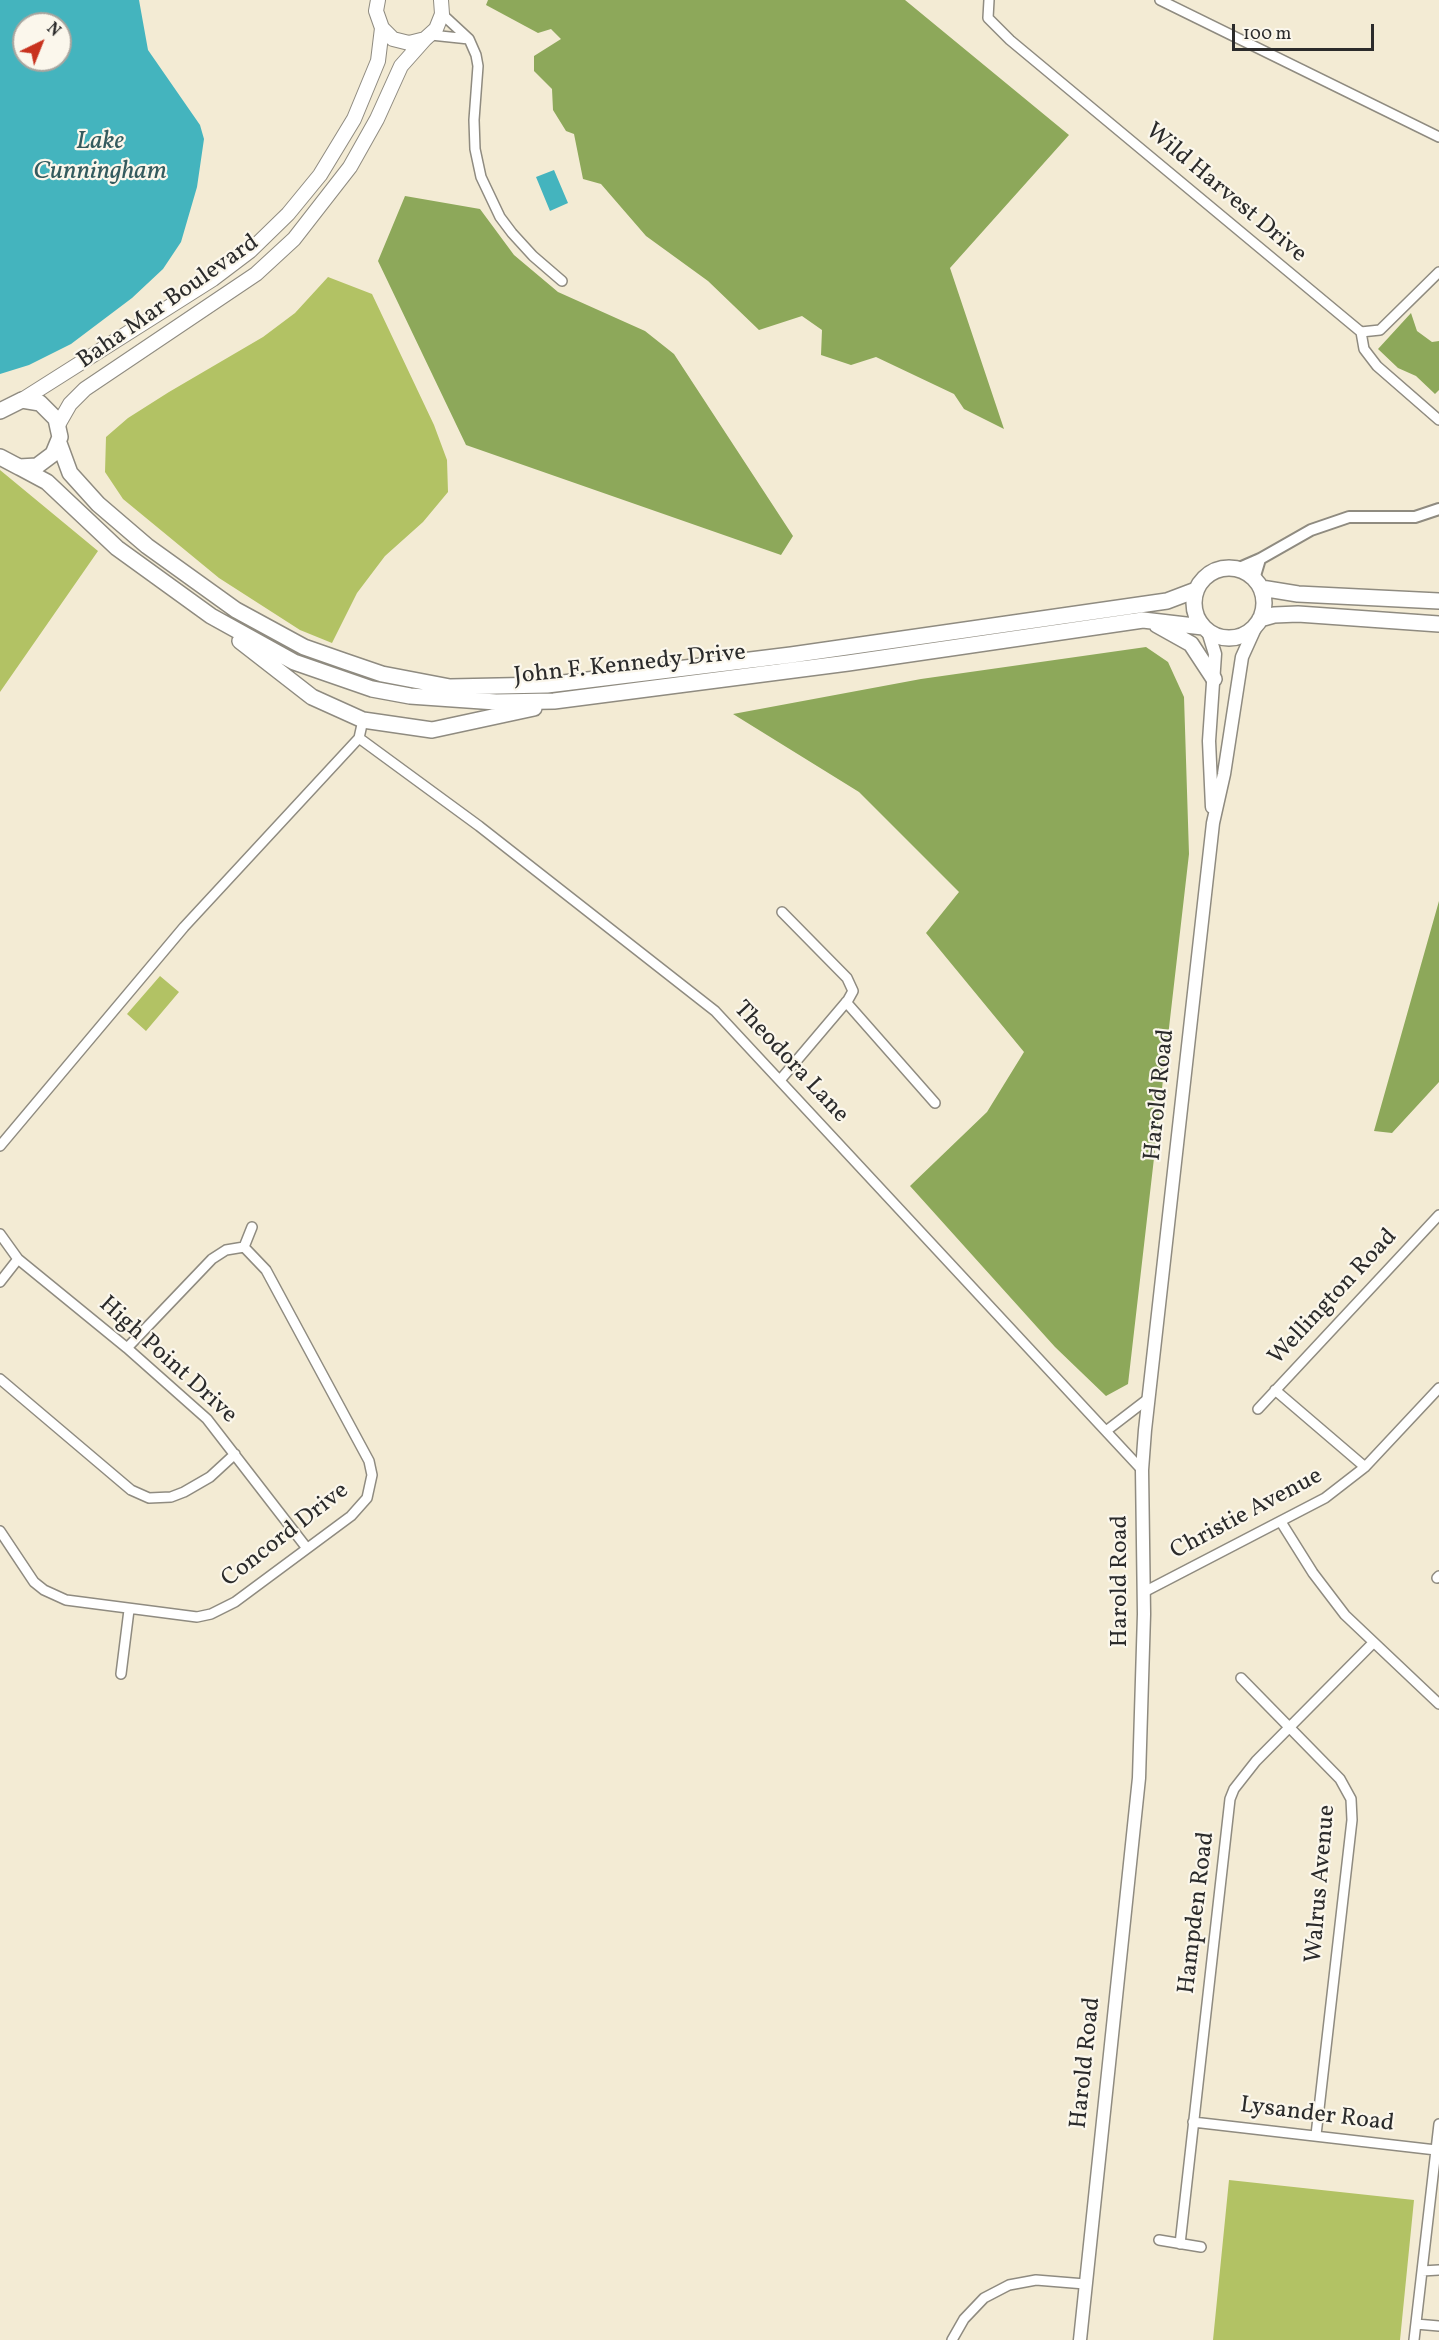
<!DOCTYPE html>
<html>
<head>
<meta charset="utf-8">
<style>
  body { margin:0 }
  #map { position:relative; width:1439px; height:2340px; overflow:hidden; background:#f3ebd4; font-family:Vollkorn,serif }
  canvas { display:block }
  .north { position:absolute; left:12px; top:12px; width:60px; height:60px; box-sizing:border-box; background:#fbf7ec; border:2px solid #a8a59f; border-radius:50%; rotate:43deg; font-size:16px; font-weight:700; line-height:24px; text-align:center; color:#2b2b2b }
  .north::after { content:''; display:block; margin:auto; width:21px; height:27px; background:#c8321e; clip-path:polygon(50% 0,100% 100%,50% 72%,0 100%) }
  .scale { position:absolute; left:1232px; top:24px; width:142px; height:27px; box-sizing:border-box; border:3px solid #2b2b2b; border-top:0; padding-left:8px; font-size:18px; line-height:21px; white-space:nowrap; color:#2b2b2b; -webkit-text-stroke:4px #fbf7ec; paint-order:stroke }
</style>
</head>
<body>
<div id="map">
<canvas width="1439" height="2340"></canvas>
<div class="north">N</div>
<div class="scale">100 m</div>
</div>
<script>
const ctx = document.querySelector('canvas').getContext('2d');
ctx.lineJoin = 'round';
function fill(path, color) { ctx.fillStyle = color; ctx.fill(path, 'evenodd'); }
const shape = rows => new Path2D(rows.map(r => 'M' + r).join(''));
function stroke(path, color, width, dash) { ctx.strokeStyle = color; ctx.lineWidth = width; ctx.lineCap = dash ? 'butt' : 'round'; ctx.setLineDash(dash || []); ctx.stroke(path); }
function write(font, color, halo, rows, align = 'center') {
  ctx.font = font + ' Vollkorn,serif'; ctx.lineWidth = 4.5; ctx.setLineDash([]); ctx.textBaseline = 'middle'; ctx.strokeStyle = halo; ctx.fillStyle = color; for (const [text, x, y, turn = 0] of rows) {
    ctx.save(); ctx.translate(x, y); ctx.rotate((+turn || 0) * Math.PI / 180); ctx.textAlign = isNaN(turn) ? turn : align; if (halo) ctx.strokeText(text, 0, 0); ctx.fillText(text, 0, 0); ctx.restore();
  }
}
fill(shape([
  [328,277,372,294,434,425,447,460,448,492,423,522,385,556,357,593,332,643,300,630,219,578,123,499,105,472,106,437,128,418,169,392,263,337,295,313],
  [0,470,98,551,0,692],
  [160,976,179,992,146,1031,127,1014],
  [1229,2180,1414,2200,1400,2340,1213,2340]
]), '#b2c264');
fill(shape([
  [488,0,905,0,1069,135,950,268,1004,429,964,409,954,394,876,357,851,365,821,355,822,330,802,316,759,330,708,281,646,236,601,184,583,179,574,134,566,131,553,110,552,89,534,71,534,56,561,39,551,29,538,33,486,5],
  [405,196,480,209,514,255,558,292,645,331,674,354,793,536,781,555,466,445,378,261],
  [1411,313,1417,331,1432,342,1439,341,1439,390,1435,394,1416,376,1398,368,1378,349],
  [1146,647,1168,662,1184,697,1189,854,1128,1384,1106,1396,1055,1347,910,1186,987,1112,1024,1052,926,933,959,892,859,792,733,714,921,679],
  [1439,901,1439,1082,1392,1133,1374,1131]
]), '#8da85a');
fill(shape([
  [0,0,139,0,148,50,200,125,204,139,197,187,181,242,163,269,132,298,71,344,29,365,0,374],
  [24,24,60,24,60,60,24,60],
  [554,170,568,203,550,211,536,177]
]), '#44b4be');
const minor = shape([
  [989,0,988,18,1010,40,1361,332,1380,330,1439,272],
  [1160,0,1439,137],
  [442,14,469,39,476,55,478,66,474,120,475,149,481,177,500,217,512,233,533,256,562,281],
  [431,35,469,39],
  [1361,332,1364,349,1377,366,1439,420],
  [359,738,479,826,715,1011,1142,1470],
  [846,1002,935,1103],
  [781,1079,848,1000,853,991,847,978,782,912],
  [0,1146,184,927,359,738,363,720],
  [0,1234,18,1259,127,1348,207,1419,306,1547],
  [244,1247,252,1227],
  [0,1282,18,1259],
  [0,1379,131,1490,149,1498,171,1497,184,1492,210,1477,235,1454],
  [1275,1390,1365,1467],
  [1258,1409,1439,1215],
  [1106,1431,1149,1398],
  [1281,1522,1313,1573,1345,1615,1439,1704],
  [0,1531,34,1582,44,1590,66,1600,197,1617,211,1614,235,1602,351,1516,367,1498,372,1475,369,1461,266,1270,244,1247,226,1250,212,1259,127,1348],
  [1437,1578,1439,1576],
  [1144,1592,1325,1498,1365,1467,1439,1388],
  [121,1674,129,1610],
  [1241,1678,1340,1779,1351,1799,1352,1820,1316,2135],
  [1193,2122,1436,2150],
  [1159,2240,1201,2247],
  [1180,2244,1230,1799,1234,1789,1256,1761,1373,1643],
  [1422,2271,1439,2270],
  [1416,2324,1439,2326],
  [952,2340,964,2319,984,2298,1009,2285,1036,2280,1085,2284],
  [1414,2340,1439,2124]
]);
const tertiary = shape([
  [1237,569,1260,559,1311,530,1349,517,1415,517,1439,509],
  [1254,579,1260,559]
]);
const secondary = shape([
  [1208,631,1215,654,1209,741,1212,807],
  [1080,2340,1139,1778,1144,1614,1142,1470,1145,1430,1213,823,1224,774,1242,657,1256,626]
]);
const primary = shape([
  [378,0,376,11,382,28,393,39,409,43,425,39,436,29,442,14,441,0],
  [22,400,213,279,250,251,288,214,320,175,354,119,378,61,382,28],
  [58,425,70,404,85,389,256,274,294,239,350,167,377,119,401,66,425,39]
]);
const trunk = shape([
  [0,411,22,400,40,403,56,419,60,437,53,454,37,466,19,467,0,457],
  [59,443,70,473,98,504,147,546,236,610,304,647,344,661,382,674,450,687,547,685,791,655,1167,601,1196,590],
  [19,467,47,482,117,548,211,616,294,662,372,689,410,696,496,702,554,701,848,663,1143,620,1203,627],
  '1194 603a35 35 0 1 1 70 0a35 35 0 1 1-70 0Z',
  [1261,588,1298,594,1439,601],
  [1260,619,1274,615,1298,614,1439,624],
  [1157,625,1191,644,1214,679],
  [240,641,312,697,363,720,432,730,534,708]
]);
stroke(minor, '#8f8b80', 12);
stroke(tertiary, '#8f8b80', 14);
stroke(secondary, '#8f8b80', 15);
stroke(primary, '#8f8b80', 16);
stroke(trunk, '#8f8b80', 18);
stroke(minor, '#fff', 9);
stroke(tertiary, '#fff', 10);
stroke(secondary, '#fff', 12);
stroke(primary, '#fff', 14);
stroke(trunk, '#fff', 15);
write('24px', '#2b2b2b', '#fbf7ec', [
  ["Wild Harvest Drive",1225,194,40],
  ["Baha Mar Boulevard",169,303,-35],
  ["John F. Kennedy Drive",630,666,-6],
  ["Theodora Lane",790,1063,47],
  ["Harold Road",1161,1095,-84],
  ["Wellington Road",1334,1298,-47],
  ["High Point Drive",167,1361,42],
  ["Christie Avenue",1247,1515,-28],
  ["Concord Drive",286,1536,-38],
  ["Harold Road",1122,1581,-90],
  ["Walrus Avenue",1322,1884,-85],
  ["Hampden Road",1198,1913,-83],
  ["Harold Road",1087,2063,-84],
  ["Lysander Road",1317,2116,7]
]);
write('italic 26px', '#345b5e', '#fbf7ec', [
  ["Lake",100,143],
  ["Cunningham",100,173]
]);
</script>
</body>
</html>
